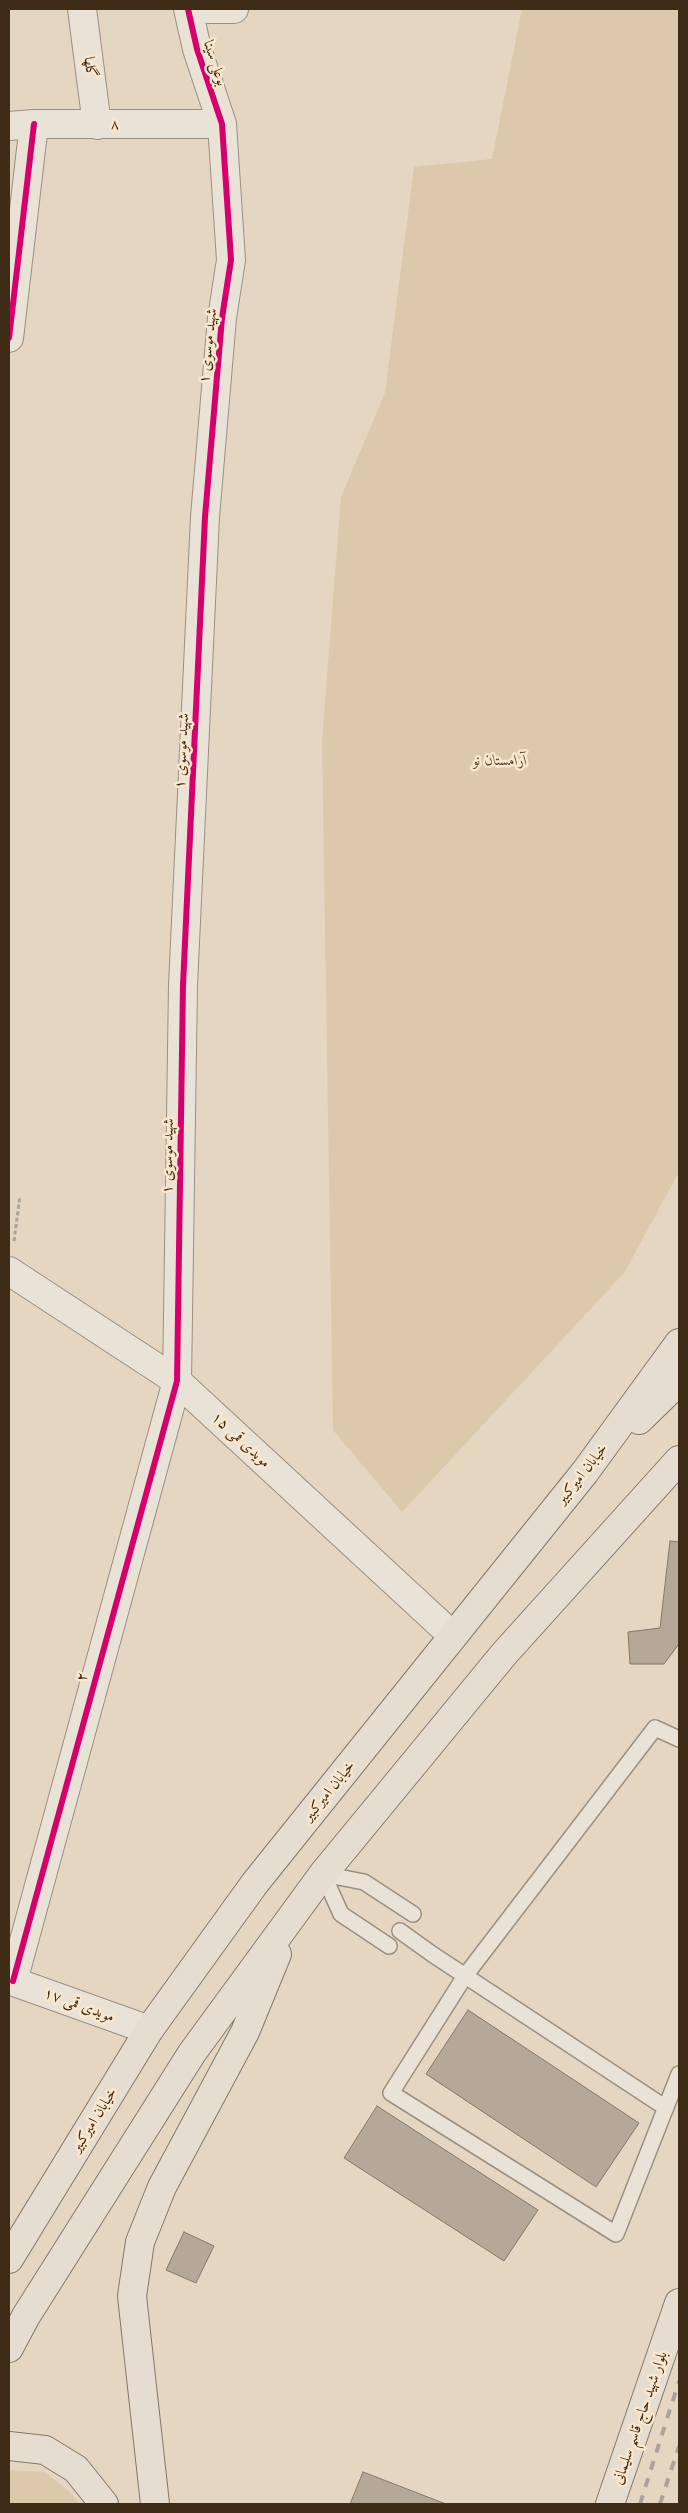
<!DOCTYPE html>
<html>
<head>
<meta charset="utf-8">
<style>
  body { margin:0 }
  #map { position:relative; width:688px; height:2513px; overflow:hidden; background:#e5d6c1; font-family:"Libre Caslon Text",serif }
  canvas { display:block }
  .frame { position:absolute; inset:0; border:10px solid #3e2c17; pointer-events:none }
</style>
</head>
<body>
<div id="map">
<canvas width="688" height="2513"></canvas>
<div class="frame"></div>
</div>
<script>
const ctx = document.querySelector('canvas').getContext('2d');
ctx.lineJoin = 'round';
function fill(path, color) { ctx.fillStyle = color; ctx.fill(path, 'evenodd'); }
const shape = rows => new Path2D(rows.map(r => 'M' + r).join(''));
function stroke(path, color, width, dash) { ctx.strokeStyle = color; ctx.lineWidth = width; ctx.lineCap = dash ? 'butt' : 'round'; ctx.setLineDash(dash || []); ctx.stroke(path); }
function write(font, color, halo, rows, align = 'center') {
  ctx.font = font + ' "Libre Caslon Text",Amiri,serif'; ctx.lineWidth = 5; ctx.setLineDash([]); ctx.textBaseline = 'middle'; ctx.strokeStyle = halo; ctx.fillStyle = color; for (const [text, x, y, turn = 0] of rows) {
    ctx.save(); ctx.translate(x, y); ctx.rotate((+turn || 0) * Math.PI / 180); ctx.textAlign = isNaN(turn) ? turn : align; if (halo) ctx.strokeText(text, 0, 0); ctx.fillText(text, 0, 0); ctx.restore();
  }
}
fill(shape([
  [522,9,679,9,679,1172,624,1273,402,1512,333,1430,322,741,341,497,385,393,414,167,492,159],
  [9,2470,44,2472,69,2491,80,2504,9,2504]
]), '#dcc8aa');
const building = shape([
  [670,1541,679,1542,679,1644,664,1664,630,1664,628,1632,660,1628,670,1541],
  [468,2010,639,2123,596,2187,426,2074,468,2010],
  [377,2106,538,2210,504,2261,344,2158,377,2106],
  [184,2232,214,2246,196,2283,166,2270,184,2232],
  [363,2472,446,2504,350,2504,363,2472]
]);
fill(building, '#b4a999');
stroke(building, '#82786b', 1);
const lane = shape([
  [679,1739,655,1728,465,1976,391,2093,616,2234,679,2074],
  [323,1874,341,1914,389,1946],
  [323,1874,364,1882,413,1914],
  [400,1931,432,1954,666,2108]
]);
const street = shape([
  [82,9,97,125],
  [188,9,234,9],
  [9,126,34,124,222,124],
  [9,338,34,124],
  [9,1271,177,1381,453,1636],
  [9,1980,149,2030],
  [13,1981,177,1381,183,985,205,517,222,318,231,260,222,124,197,49,188,9]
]);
const primary = shape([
  [639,1420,679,1381],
  [9,2259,149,2030,255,1883,585,1472,679,1343],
  [9,2348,26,2316,192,2053,323,1874,504,1654,679,1460],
  [9,2446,45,2450,76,2469,104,2504],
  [155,2504,132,2296,140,2242,162,2187,245,2032,277,1954],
  [610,2504,679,2303]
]);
stroke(lane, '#9a9081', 18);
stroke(street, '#9a9081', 30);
stroke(primary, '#82786b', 30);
stroke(shape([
  [14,1241,20,1196]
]), '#aaa399', 3, [4, 2.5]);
stroke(lane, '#e9e2d7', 15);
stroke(street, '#e9e2d7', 28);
stroke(primary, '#e5ddd0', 28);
stroke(shape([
  [640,2504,679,2381],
  [660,2504,679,2446]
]), '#aaa399', 4, [9, 9]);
stroke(shape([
  [9,338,34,124],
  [13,1981,177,1381,183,985,205,517,222,318,231,260,222,124,197,49,188,9]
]), '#d6006c', 6);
write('15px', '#3e2c17', '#f8e7cd', [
  ["بوعلی سینا",215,63,72],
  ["گلها",90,67,83],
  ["۸",115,125],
  ["شهید موسوی ۱",208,346,-84],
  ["شهید موسوی ۱",182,751,-87],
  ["شهید موسوی ۱",168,1156,-89],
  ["مویدی قمی ۱۵",241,1440,43],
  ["خیابان امیرکبیر",582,1474,-52],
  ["۲",82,1677,-75],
  ["خیابان امیرکبیر",329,1791,-51],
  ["مویدی قمی ۱۷",79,2005,20],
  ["خیابان امیرکبیر",94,2120,-58],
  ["بلوار شهید حاج قاسم سلیمانی",640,2418,-71]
]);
write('italic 15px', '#5c4931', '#f8e7cd', [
  ["آرامستان نو",500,761]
]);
</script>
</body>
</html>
